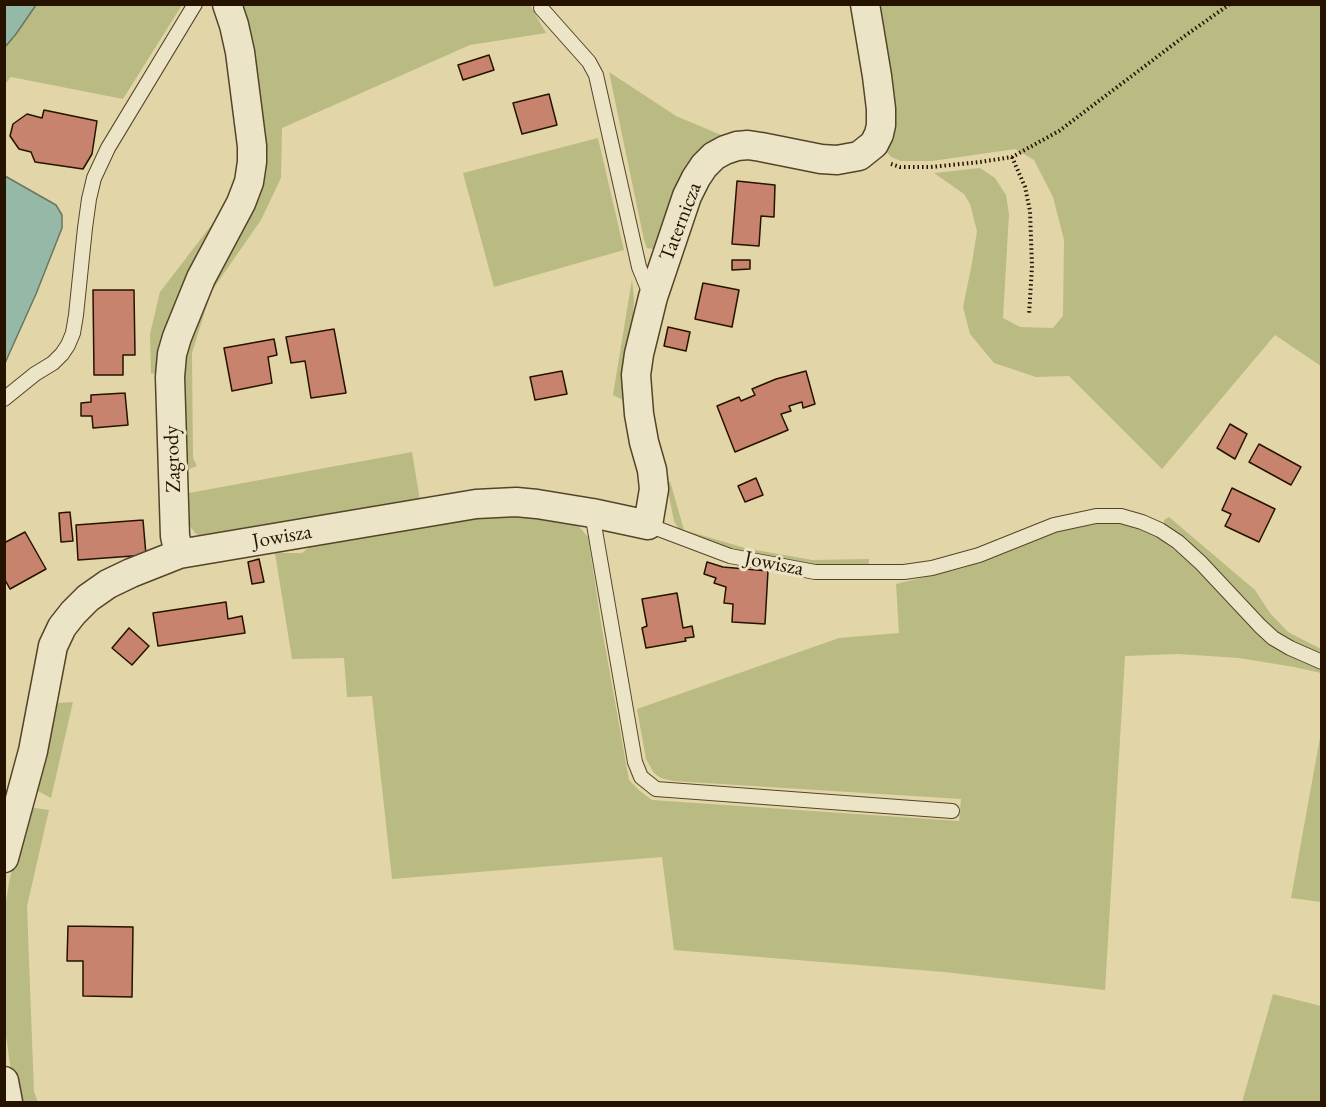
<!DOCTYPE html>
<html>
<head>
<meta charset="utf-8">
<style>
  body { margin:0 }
  #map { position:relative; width:1326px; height:1107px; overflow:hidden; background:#e2d5a7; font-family:"EB Garamond",serif }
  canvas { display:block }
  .frame { position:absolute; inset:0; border:6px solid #251300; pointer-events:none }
</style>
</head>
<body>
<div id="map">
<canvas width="1326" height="1107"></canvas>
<div class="frame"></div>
</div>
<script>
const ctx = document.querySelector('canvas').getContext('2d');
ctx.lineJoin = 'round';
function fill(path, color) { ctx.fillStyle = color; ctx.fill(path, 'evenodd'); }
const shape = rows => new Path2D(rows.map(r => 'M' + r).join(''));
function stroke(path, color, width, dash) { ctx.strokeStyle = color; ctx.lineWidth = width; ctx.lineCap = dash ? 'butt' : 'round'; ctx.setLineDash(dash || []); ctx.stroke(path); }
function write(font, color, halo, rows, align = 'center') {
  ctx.font = font + ' "EB Garamond",serif'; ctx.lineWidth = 6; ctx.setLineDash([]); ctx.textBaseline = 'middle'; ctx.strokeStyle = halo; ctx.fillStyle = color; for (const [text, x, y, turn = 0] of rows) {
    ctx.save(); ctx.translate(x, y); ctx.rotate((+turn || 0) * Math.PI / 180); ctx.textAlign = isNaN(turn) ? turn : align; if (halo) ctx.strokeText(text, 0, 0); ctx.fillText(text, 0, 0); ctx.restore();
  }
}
fill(shape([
  [36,5,182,5,123,99,11,77,5,84,5,47,16,34],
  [235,5,530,5,546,33,470,45,282,128,281,178,261,220,211,292,192,353,193,458,197,466,189,469,187,443,178,426,184,339,248,206],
  [871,5,1321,5,1321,366,1275,335,1162,469,1069,376,1036,377,994,363,970,334,963,307,972,263,977,231,970,204,964,194,934,173,980,168,995,178,1006,195,1009,214,1003,318,1020,327,1053,328,1063,316,1064,240,1053,197,1034,160,1015,149,932,161,901,161,891,157,883,147],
  [609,72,676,116,721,135,753,140,726,142,659,250,647,248,644,240],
  [598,138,624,250,494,287,463,173],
  [216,219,195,265,161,372,151,374,150,334,160,292],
  [632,279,634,298,629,403,613,395],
  [412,452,421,507,202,537,195,533,190,526,189,493],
  [670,481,684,530,745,548,812,560,869,559,869,567,812,564,745,552,685,535,679,530,674,521,667,486],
  [479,511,576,523,588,537,602,629,629,780,640,791,652,800,959,821,961,799,673,781,661,778,654,773,646,759,637,709,839,638,899,633,896,584,963,568,1045,534,1073,526,1093,523,1125,524,1142,529,1160,539,1200,570,1232,606,1321,668,1321,673,1294,667,1239,658,1178,654,1125,656,1105,990,944,972,674,950,662,857,392,879,372,696,347,697,344,658,292,659,275,553,302,553,317,541],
  [1169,517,1255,590,1270,613,1288,632,1321,649,1321,656,1293,642,1268,625,1189,544,1164,524,1164,520],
  [61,666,57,703,73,702,51,798,34,789],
  [1321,732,1322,902,1321,902,1291,898],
  [28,807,49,810,27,906,34,1092,38,1102,19,1102,12,1079,5,1028,4,917,9,882],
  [1273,994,1321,1006,1321,1102,1242,1102]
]), '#babb83');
const water = shape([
  [5,4,36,5,16,34,5,47,5,4],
  [5,176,56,205,62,215,62,228,36,294,5,363,5,176]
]);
fill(water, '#95b9a6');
stroke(water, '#687764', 1.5);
const building = shape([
  [489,55,494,70,463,80,458,65,489,55],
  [549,94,557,125,522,134,513,103,549,94],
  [44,110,97,121,92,154,83,169,35,162,31,152,19,149,10,136,13,124,27,114,42,118,44,110],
  [737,181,775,185,774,217,761,216,759,246,732,244,737,181],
  [732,260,750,260,750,269,732,270,732,260],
  [703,283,739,290,732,327,695,319,703,283],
  [93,290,134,290,135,355,123,355,123,375,94,375,93,290],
  [668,327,690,332,686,351,664,346,668,327],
  [334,329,346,393,311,398,305,361,291,363,286,337,334,329],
  [274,339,277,355,268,357,272,383,232,391,224,348,274,339],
  [562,371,567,394,535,400,530,377,562,371],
  [806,371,815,404,803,408,802,402,789,406,791,411,781,414,788,430,735,452,717,406,739,397,741,401,755,395,752,389,776,379,806,371],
  [125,393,128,425,93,428,92,416,81,416,81,403,91,402,91,395,125,393],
  [1230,424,1247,434,1235,459,1217,448,1230,424],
  [1259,444,1301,467,1291,485,1249,462,1259,444],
  [756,478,763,495,745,502,738,486,756,478],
  [1232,488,1275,509,1259,542,1225,526,1231,514,1222,510,1232,488],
  [70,512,73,541,61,542,59,513,70,512],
  [143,520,146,555,78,560,76,525,143,520],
  [25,532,46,569,10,589,4,578,4,543,25,532],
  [259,559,264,582,252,584,248,562,259,559],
  [707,562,723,567,768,571,765,624,732,622,733,604,724,603,726,587,714,583,716,578,704,574,707,562],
  [677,593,683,628,692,626,694,637,685,638,686,641,646,648,642,628,647,626,642,599,677,593],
  [226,602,228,619,242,616,245,633,158,646,153,613,226,602],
  [129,628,149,646,132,665,112,648,129,628],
  [68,926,133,927,132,997,83,996,83,961,67,961,68,926]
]);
fill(building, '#c8836e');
stroke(building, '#251300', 1.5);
const lane = shape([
  [541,8,589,62,596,75,639,267,648,289,652,296],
  [4,399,35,374,53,363,62,354,68,345,73,333,76,315,85,228,89,199,94,178,108,148,195,4],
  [592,513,635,762,641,777,656,789,952,811],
  [648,525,730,556,815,572,904,572,932,568,979,555,1054,525,1096,516,1121,516,1142,522,1160,530,1178,542,1201,563,1260,626,1273,638,1290,648,1322,662]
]);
const street = shape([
  [179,554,175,536,170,377,172,354,177,337,201,278,241,203,249,182,252,162,252,146,240,52,234,25,227,4],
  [4,858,33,751,53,646,62,627,73,613,88,598,108,584,131,573,179,554,476,504,516,502,537,504,592,513,648,525,654,489,652,470,644,442,639,414,636,375,639,354,653,297,687,196,696,178,704,166,714,156,725,150,737,146,748,145,761,147,821,159,837,160,859,156,874,144,879,134,881,125,881,109,877,76,865,4],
  [4,1081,8,1102]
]);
stroke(lane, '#54442a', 16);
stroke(street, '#54442a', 31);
stroke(shape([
  [1012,157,1025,187,1030,211,1032,266,1029,315],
  [891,164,900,167,931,167,980,162,1012,157,1059,131,1186,35,1230,4]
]), '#251300', 4, [1.5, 3]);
stroke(lane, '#ece4c6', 14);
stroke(street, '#ece4c6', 28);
write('21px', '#251300', '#ece4c6', [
  ["Taternicza",681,222,-69],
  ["Zagrody",173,459,-92],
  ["Jowisza",282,537,-10],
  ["Jowisza",774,564,11]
]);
</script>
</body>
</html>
